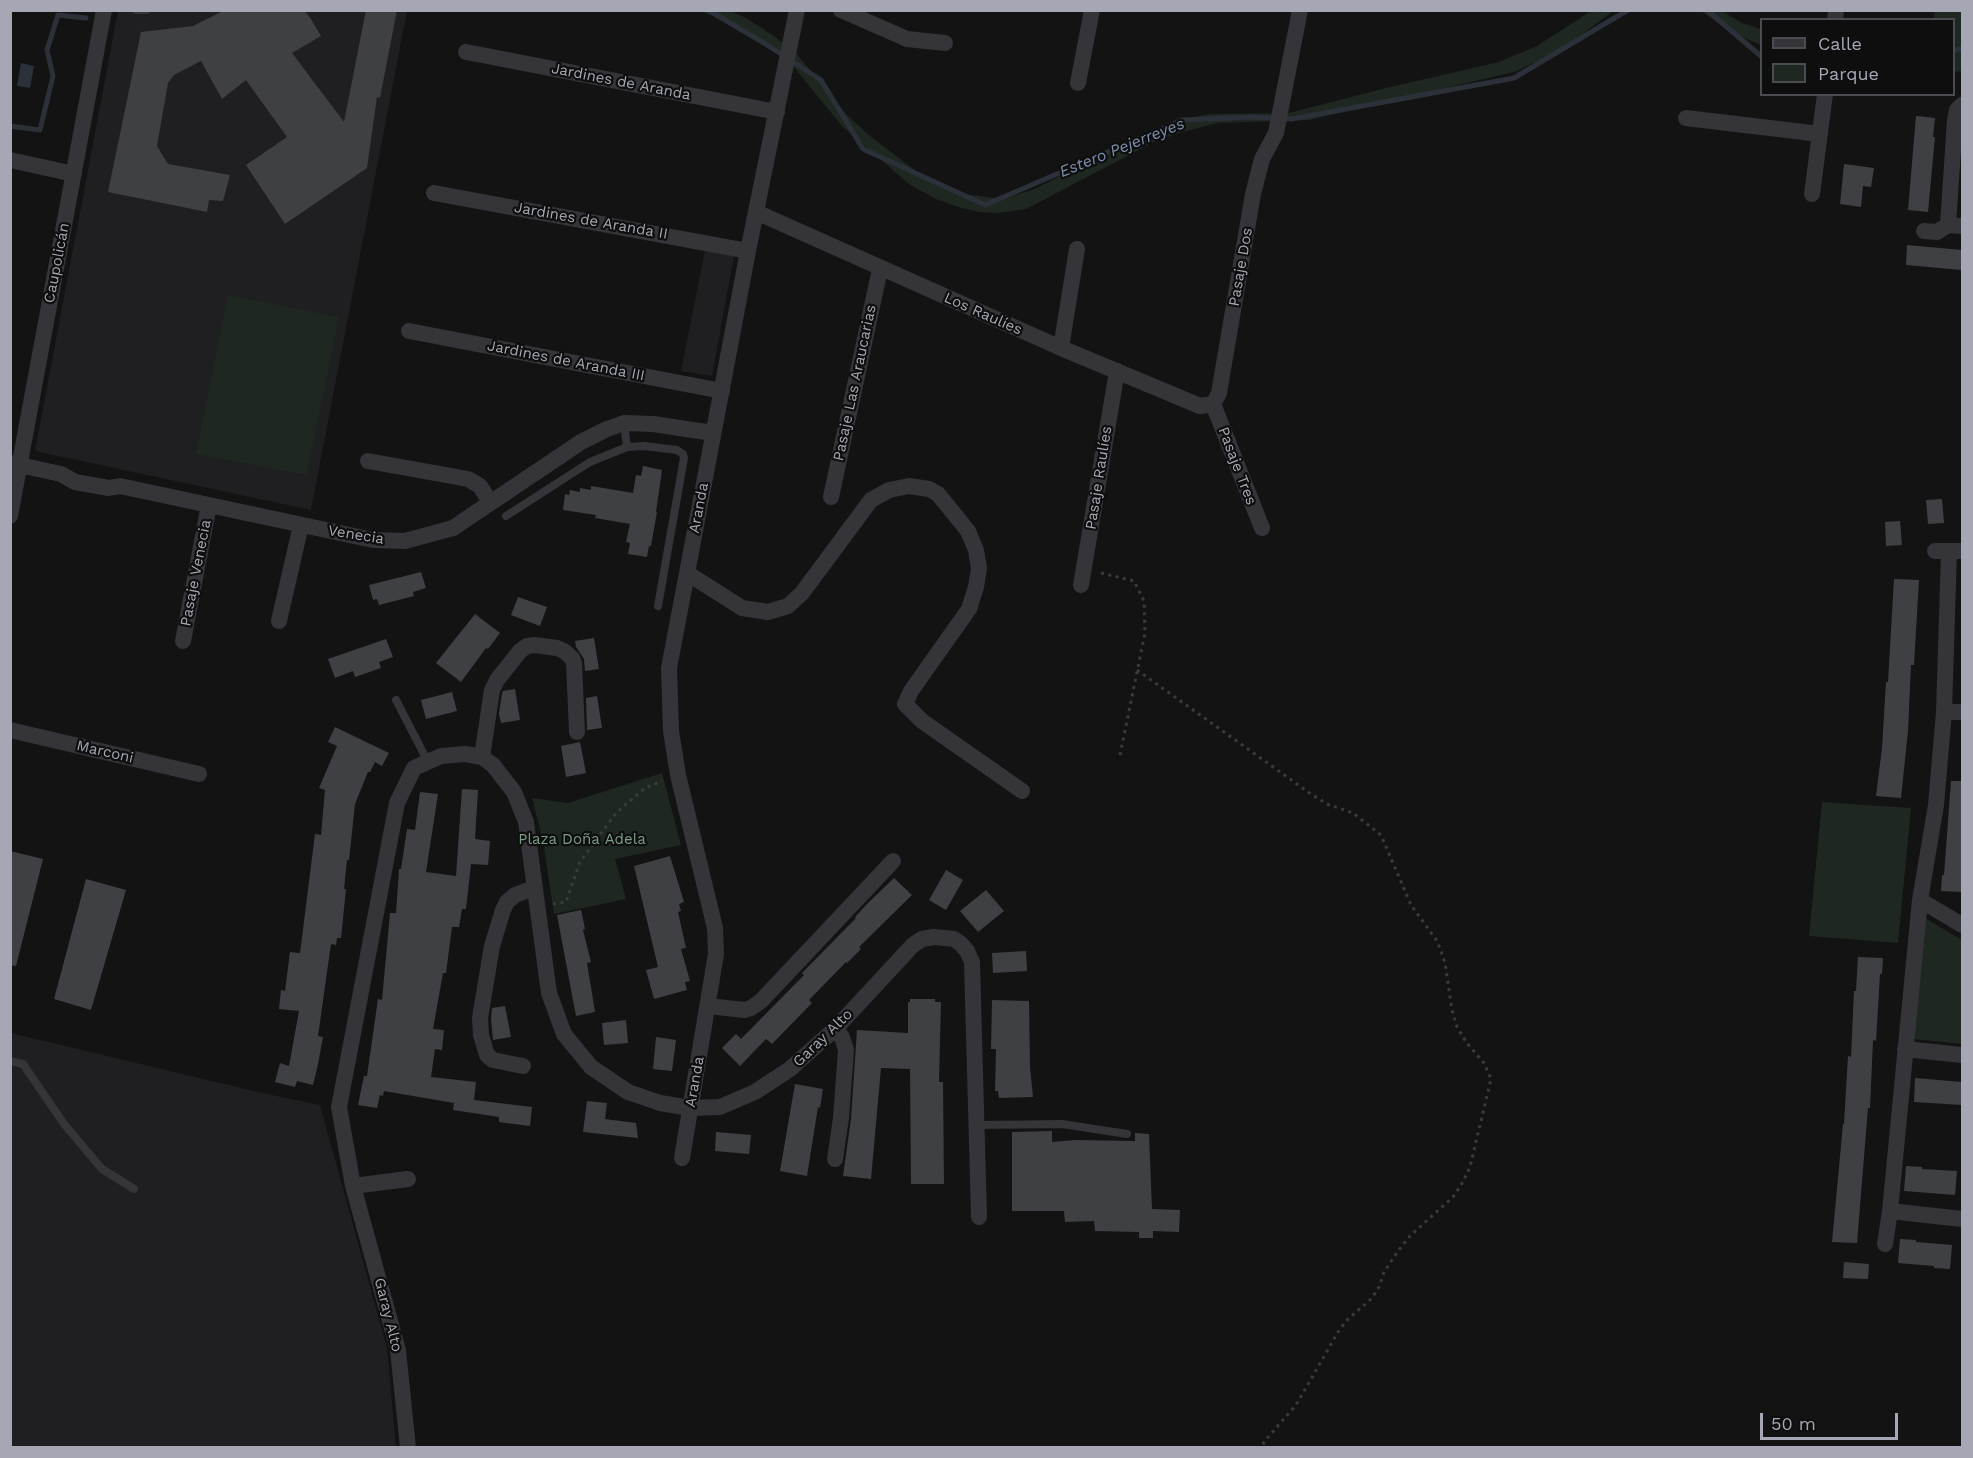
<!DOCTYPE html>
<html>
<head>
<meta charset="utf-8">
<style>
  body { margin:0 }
  #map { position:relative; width:1973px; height:1458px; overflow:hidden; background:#131314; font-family:"Work Sans",sans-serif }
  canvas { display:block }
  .frame { position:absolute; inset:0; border:12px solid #a5a8b4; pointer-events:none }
  .legend { position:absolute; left:1760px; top:18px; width:195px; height:78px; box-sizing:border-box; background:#0e0e0f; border:2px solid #4a4c51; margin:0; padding:8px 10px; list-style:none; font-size:18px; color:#a5a8b4 }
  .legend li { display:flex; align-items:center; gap:12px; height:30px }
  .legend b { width:30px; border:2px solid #4a4c51 }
  .scale { position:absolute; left:1760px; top:1413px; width:138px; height:27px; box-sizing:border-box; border:3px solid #a5a8b4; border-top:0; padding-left:8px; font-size:18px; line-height:21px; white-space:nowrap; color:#a5a8b4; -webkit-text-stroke:4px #0e0e0f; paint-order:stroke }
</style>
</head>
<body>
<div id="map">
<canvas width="1973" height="1458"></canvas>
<div class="frame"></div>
<ul class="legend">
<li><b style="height:8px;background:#343439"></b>Calle</li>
<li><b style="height:16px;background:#1f2721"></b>Parque</li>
</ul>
<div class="scale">50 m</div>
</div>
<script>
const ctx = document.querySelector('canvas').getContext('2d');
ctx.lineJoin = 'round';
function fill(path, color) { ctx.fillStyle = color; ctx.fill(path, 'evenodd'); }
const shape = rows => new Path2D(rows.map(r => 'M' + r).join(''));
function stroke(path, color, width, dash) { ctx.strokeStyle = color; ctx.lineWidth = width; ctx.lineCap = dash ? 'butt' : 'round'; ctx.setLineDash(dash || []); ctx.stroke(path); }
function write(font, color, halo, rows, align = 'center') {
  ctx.font = font + ' "Work Sans",sans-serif'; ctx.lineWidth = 4.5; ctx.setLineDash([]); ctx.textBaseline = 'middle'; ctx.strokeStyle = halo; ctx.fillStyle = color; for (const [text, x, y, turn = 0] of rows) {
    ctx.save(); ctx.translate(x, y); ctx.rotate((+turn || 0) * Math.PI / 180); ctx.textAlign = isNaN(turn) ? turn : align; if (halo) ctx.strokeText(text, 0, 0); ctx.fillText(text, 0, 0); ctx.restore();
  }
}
fill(shape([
  [118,11,407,11,311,510,35,451],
  [705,250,734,256,712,376,681,371],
  [11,1033,262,1093,320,1105,387,1348,396,1447,11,1448]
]), '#1f1f21');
fill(shape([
  [701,11,730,11,746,18,774,36,794,51,847,115,870,136,925,178,963,194,1003,199,1035,189,1117,146,1188,118,1210,114,1289,113,1386,88,1499,62,1537,46,1591,11,1613,11,1569,44,1553,54,1514,72,1309,120,1218,123,1182,132,1154,142,1026,209,999,213,980,212,961,208,936,199,910,185,842,126,788,60,769,45,732,24],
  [1701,11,1722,11,1742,23,1761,29,1761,45,1733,33],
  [1935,11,1962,11,1962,71,1954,72,1954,20,1933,19],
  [228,295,339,317,307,475,196,454],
  [662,773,681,845,615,859,626,899,554,914,543,841,532,798,568,803],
  [1822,802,1911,808,1898,943,1809,936],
  [1925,918,1962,940,1962,1044,1914,1039]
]), '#1f2721');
fill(shape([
  [21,63,34,66,30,88,17,86]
]), '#2c3139');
stroke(shape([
  [708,10,764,43,821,80,863,149,985,205,1182,120,1252,117,1292,119,1514,78,1628,10],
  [1707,10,1762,57],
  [1954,51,1962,48],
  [10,126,40,130,53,76,47,50,58,15,86,18]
]), '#2c3139', 5);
fill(shape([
  [225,10,304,10,311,19,321,36,292,53,344,122,366,10,397,10,380,98,377,97,367,168,285,224,246,165,287,137,246,80,222,99,201,61,174,75,168,83,157,146,168,164,230,175,223,201,209,200,207,212,108,192,141,32,193,26],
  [1916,116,1935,118,1933,137,1935,137,1928,212,1908,210],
  [1844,164,1874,168,1871,187,1863,186,1861,207,1840,204],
  [1907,245,1962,250,1962,270,1906,265],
  [643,466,662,470,656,512,657,512,651,546,649,546,647,557,628,554,630,543,626,542,630,524,595,518,596,515,563,510,565,494,569,495,570,490,580,492,580,488,591,490,591,486,633,493,636,475,641,476],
  [1942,499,1944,523,1928,524,1926,500],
  [1900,521,1902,545,1886,546,1885,522],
  [421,572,426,588,413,592,414,596,379,605,377,599,373,600,369,585],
  [1894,579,1919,580,1914,665,1911,665,1908,731,1901,798,1876,796,1882,748,1886,682,1888,682],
  [518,597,547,607,540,626,511,615],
  [475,614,500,633,488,649,486,648,461,682,436,663],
  [594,638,599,669,585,671,584,659,576,647,575,641],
  [386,639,393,657,379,662,381,668,355,677,353,671,335,678,328,659],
  [515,689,520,720,501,723,499,714,502,693,503,691],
  [452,692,457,711,426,719,421,700],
  [597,696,602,728,587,730,586,698],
  [335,727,389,753,382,766,375,762,370,772,368,772,355,804,349,860,347,860,344,889,346,889,341,938,337,938,336,945,331,944,318,1036,323,1037,318,1064,313,1085,297,1081,295,1087,275,1082,280,1063,289,1066,299,1011,279,1009,281,990,285,991,290,952,300,953,315,834,321,835,325,790,319,788,337,746,328,742],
  [580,742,586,773,566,777,561,746],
  [1951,781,1962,781,1962,892,1941,891,1942,875,1944,875],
  [462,789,478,790,475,839,490,841,488,865,471,864,466,909,462,909,459,927,452,927,446,973,443,973,433,1029,444,1030,442,1050,435,1049,431,1077,476,1082,474,1100,532,1107,530,1126,499,1122,499,1117,453,1110,454,1103,384,1091,383,1096,380,1095,377,1108,358,1105,364,1076,367,1076,378,999,382,1000,390,913,396,913,399,869,401,869,407,829,415,830,420,792,438,794,426,872,456,876],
  [10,851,43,859,16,966,10,965],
  [670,856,684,902,679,904,681,911,678,912,686,948,681,949,690,981,685,982,687,990,654,999,646,970,658,967,634,866],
  [946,870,963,880,946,910,929,900],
  [894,878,912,895,859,947,861,949,847,963,846,962,809,1000,812,1003,772,1044,766,1039,740,1066,722,1048,736,1034,741,1039,804,975,802,973,856,918,855,917,868,903],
  [86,879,126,890,91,1010,54,999],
  [986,890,1004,911,978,932,960,911],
  [581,910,585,929,583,930,591,962,587,963,595,1012,576,1016,557,915],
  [1026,951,1027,971,993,973,992,953],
  [1858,957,1883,958,1882,974,1880,974,1876,1041,1873,1040,1870,1108,1868,1108,1857,1243,1832,1242,1843,1124,1844,1124,1848,1056,1851,1057,1854,991,1856,991],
  [910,999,935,999,935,1002,941,1002,939,1082,943,1082,944,1184,911,1184,910,1069,881,1068,871,1179,843,1176,851,1119,857,1030,908,1033,908,1002,910,1002],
  [992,1000,1029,1001,1030,1067,1033,1097,999,1098,998,1091,995,1091,996,1049,991,1049],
  [505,1006,511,1037,493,1040,491,1019,492,1008],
  [626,1020,628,1043,604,1045,602,1023],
  [656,1037,676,1040,672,1071,653,1069],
  [1915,1078,1962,1082,1962,1105,1914,1102],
  [795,1084,823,1089,820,1108,818,1107,807,1176,780,1171],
  [587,1101,607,1103,605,1119,636,1123,638,1138,583,1132],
  [1052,1131,1052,1142,1075,1140,1135,1141,1135,1133,1149,1134,1152,1209,1180,1210,1179,1232,1153,1231,1153,1238,1139,1238,1139,1232,1095,1231,1094,1221,1065,1222,1064,1211,1012,1211,1012,1132],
  [716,1132,751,1135,749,1154,715,1151],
  [1906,1166,1922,1167,1922,1169,1957,1171,1955,1195,1904,1191],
  [1900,1239,1916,1240,1916,1242,1952,1245,1950,1269,1934,1268,1934,1266,1898,1263],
  [1844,1262,1869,1264,1868,1279,1843,1278]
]), '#3f4044');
stroke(shape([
  [1101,573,1134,581,1144,601,1145,633,1120,755],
  [1137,670,1311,794,1327,804,1353,813,1381,835,1411,905,1435,938,1440,948,1445,963,1452,1010,1457,1027,1466,1042,1484,1063,1491,1079,1470,1167,1463,1182,1453,1197,1410,1236,1398,1251,1384,1272,1379,1287,1371,1299,1346,1321,1338,1332,1296,1405,1264,1442,1262,1448],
  [553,904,566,902,580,862,616,813,645,788,662,781]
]), '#3a3b40', 3, [3, 4.5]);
stroke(shape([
  [136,10,147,10],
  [627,447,644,446,677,450,683,454,684,458,658,606],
  [506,516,590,462,627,447,624,423],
  [396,700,428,762],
  [10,1061,23,1064,64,1124,102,1169,134,1189],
  [976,1125,1062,1124,1127,1134]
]), '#343439', 8);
stroke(shape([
  [841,10,907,39,945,43],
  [1835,20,1836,10],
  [466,52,777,112],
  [1078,83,1092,10],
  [1962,105,1957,110,1955,120,1948,225,1962,226],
  [1686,118,1820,134],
  [10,160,74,174],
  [434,193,748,251],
  [1812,194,1825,94],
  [756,212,1061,348,1200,406,1213,404],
  [1924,231,1937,232,1948,225],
  [409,331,722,391],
  [1061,348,1077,249],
  [1213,404,1219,393,1253,194,1262,159,1276,133,1300,10],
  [1213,404,1262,528],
  [368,461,468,479,480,486,490,502],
  [10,463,61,474,75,482,109,488,120,486,373,540,405,541,453,528,581,442,607,429,624,423,653,424,713,433],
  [831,497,880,269],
  [10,516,104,10],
  [1935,551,1962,551],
  [687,573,742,608,768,612,788,606,802,593,871,500,889,490,909,486,929,489,938,494,968,531,976,550,979,568,976,587,969,609,911,691,905,704,922,721,1022,791],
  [1081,585,1117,371],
  [279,621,301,525],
  [183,641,209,505],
  [1944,712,1962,712],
  [10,730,199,774],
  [482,757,492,690,497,680,520,651,527,646,535,645,557,648,564,651,572,658,574,663,577,732],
  [1920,900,1962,925],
  [709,1006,744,1010,751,1008,761,1001,893,861],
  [1905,1049,1962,1055],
  [523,1066,493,1060,487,1055,481,1035,480,1018,492,946,503,910,507,902,515,895,534,888],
  [682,1158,716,954,715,928,678,775,671,731,669,668,748,251,797,10],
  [835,1159,841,1118,846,1050,842,1037,835,1029],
  [353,1186,408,1179],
  [1890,1211,1962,1219],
  [1885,1244,1890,1211,1920,900,1936,805,1944,712,1949,551],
  [408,1448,398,1350,353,1186,339,1107,397,803,414,768,441,756,465,754,482,757,493,765,514,792,526,822,549,993,564,1034,591,1067,628,1092,660,1103,690,1108,720,1107,755,1092,790,1069,835,1029,913,945,922,939,934,937,954,939,961,944,967,951,972,962,979,1217]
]), '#343439', 16);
write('15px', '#a5a8b4', '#0e0e0f', [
  ["Jardines de Aranda",621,82,11],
  ["Jardines de Aranda II",591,221,10],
  ["Caupolicán",57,263,-79],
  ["Pasaje Dos",1241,267,-80],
  ["Los Raulíes",983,314,24],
  ["Jardines de Aranda III",566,361,11],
  ["Pasaje Las Araucarias",855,383,-78],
  ["Pasaje Tres",1237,466,69],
  ["Pasaje Raulíes",1099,478,-81],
  ["Aranda",699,508,-79],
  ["Venecia",356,535,9],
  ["Pasaje Venecia",196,573,-79],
  ["Marconi",105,752,13],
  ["Garay Alto",823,1038,-44],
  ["Aranda",695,1082,-80],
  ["Garay Alto",388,1315,76]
]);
write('15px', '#7d9e84', '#0e0e0f', [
  ["Plaza Doña Adela",582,840]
]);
write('italic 16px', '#7e90ad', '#0e0e0f', [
  ["Estero Pejerreyes",1122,148,-22]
]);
</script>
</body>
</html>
